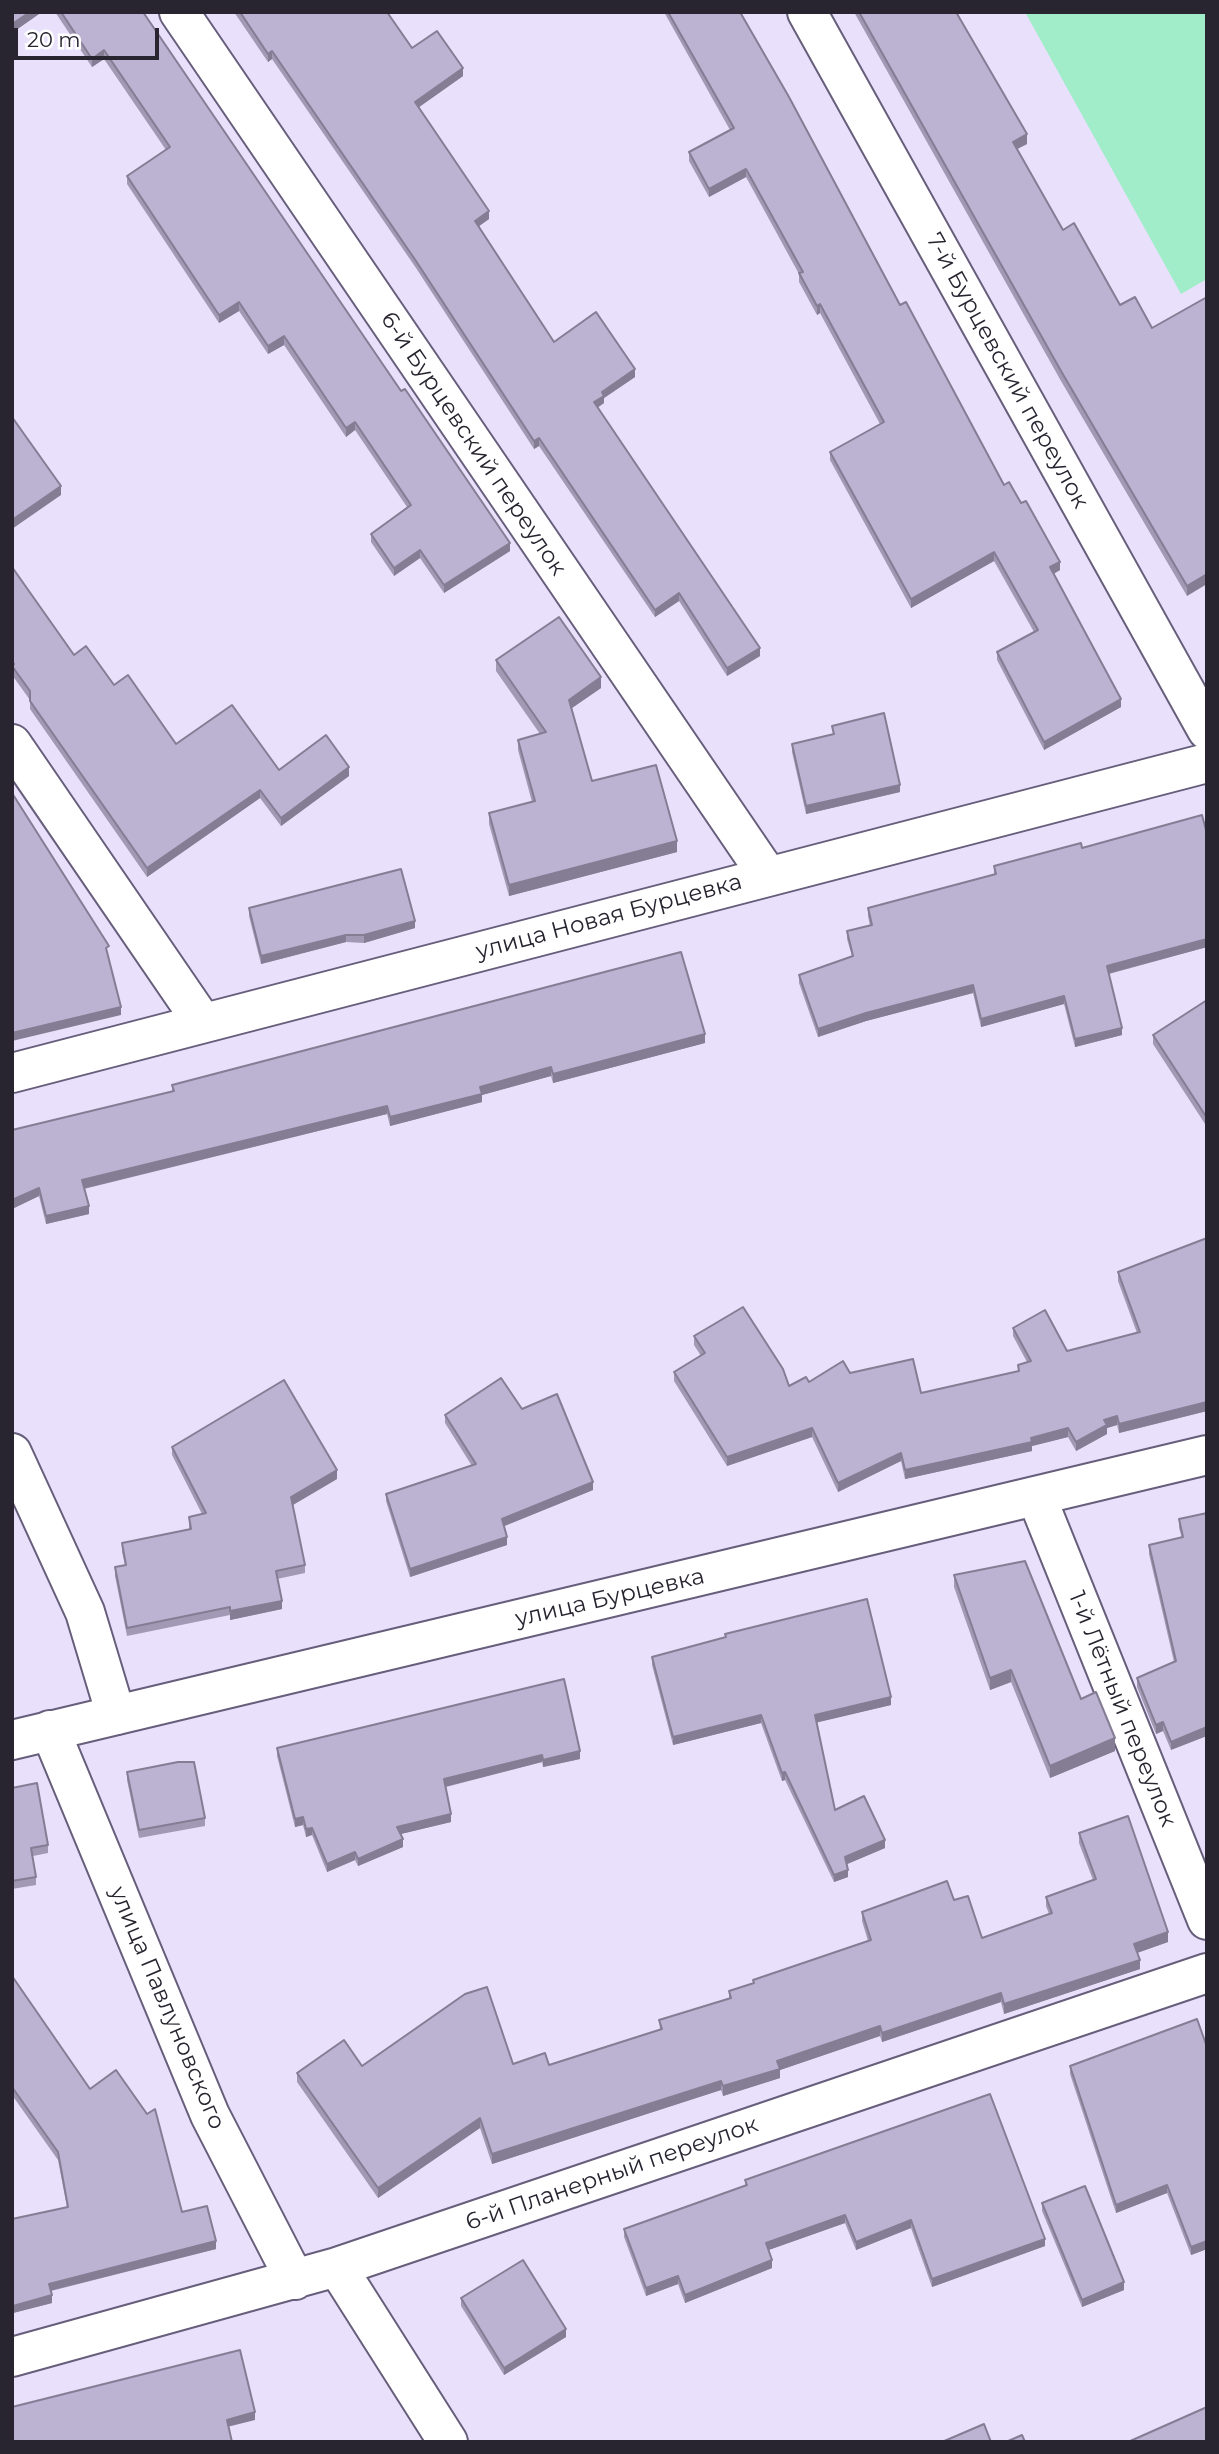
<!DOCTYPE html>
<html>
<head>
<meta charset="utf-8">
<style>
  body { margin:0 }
  #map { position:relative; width:1219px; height:2454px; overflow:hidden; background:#e9e1fc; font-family:Montserrat,sans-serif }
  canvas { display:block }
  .frame { position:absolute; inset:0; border:14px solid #282430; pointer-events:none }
  .scale { position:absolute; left:14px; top:28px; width:145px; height:32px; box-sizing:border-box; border:4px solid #282430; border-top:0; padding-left:9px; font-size:21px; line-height:24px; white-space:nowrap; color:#282430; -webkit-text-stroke:5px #fff; paint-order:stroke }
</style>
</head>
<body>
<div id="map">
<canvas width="1219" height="2454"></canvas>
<div class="frame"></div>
<div class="scale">20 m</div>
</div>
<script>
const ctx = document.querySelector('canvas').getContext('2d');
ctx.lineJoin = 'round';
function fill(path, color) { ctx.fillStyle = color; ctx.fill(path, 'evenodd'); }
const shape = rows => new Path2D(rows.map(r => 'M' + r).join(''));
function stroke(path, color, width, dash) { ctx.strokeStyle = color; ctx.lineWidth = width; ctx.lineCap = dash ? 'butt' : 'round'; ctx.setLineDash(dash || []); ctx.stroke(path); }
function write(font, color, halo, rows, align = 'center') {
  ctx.font = font + ' Montserrat,sans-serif'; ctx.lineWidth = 5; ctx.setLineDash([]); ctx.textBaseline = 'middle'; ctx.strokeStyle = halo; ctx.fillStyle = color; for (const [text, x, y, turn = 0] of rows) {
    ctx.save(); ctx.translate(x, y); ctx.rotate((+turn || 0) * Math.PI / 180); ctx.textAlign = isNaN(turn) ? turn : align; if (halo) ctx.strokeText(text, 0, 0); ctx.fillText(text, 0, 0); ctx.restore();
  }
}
fill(shape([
  [1025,12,1207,12,1207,279,1181,294]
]), '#a1ecc9');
const minor = shape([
  [179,12,768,876],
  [807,12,1207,730],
  [12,744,203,1023],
  [12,1073,1207,763],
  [12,1453,85,1612,116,1715],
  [1037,1498,1207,1920],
  [50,1730,210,2115,295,2280],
  [337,2267,448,2442],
  [12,2357,337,2267,1207,1973]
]);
const tertiary = shape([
  [12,1740,1207,1455]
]);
stroke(minor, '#675e7b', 42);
stroke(tertiary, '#675e7b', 42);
stroke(minor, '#fff', 38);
stroke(tertiary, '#fff', 38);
fill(shape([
  [55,12,143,12,510,551,444,593,420,558,394,576,371,542,371,534,407,507,355,430,346,437,284,345,268,354,239,311,219,323,127,184,127,176,166,150,104,59,92,67],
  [234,12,387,12,412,48,463,76,419,107,489,219,479,226,554,342,635,377,604,398,604,403,597,408,760,656,727,676,679,601,655,617,539,446,534,449,416,268,272,59,268,62],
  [664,12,740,12,900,305,1004,485,1060,570,1053,574,1121,707,1044,750,997,660,997,652,1034,632,994,561,911,608,830,460,830,452,880,424,820,313,817,315,799,282,799,274,746,177,709,197,689,161,689,152,730,130],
  [854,12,956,12,1027,144,1017,149,1063,230,1120,305,1152,328,1207,297,1187,596,1061,381],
  [12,567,74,655,114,685,176,744,279,770,349,776,281,826,260,798,147,877,30,709,30,700,12,675],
  [496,660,601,688,572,708,592,781,677,852,509,896,489,824,489,813,532,802,518,750,518,740,540,734,496,671],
  [832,726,900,792,806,814,792,752,792,744,833,734],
  [1082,848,1207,947,1109,974,1122,1035,1075,1047,1064,1004,981,1027,973,993,866,1021,818,1037,799,983,799,975,852,956,847,939,847,931,870,926,868,916,868,908,994,875,994,866],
  [249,908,415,928,364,943,346,942,261,964,249,916],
  [1207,1000,1207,1127,1153,1044,1153,1035],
  [705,1043,553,1083,551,1076,482,1095,482,1102,390,1126,387,1114,84,1189,89,1214,46,1224,39,1196,12,1209,172,1091,172,1085],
  [1207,1238,1207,1411,1119,1433,1117,1425,1107,1428,1107,1434,1076,1451,1068,1437,1032,1446,1032,1451,905,1479,901,1461,838,1492,812,1437,727,1466,674,1381,674,1372,701,1356,694,1345,694,1336,789,1386,850,1373,921,1393,1018,1371,1018,1365,1027,1362,1013,1336,1013,1328,1067,1351,1137,1333,1118,1281,1118,1272],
  [522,1409,593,1490,504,1526,507,1545,410,1577,386,1501,386,1494,472,1466,445,1423,445,1415],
  [172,1447,337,1479,293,1505,305,1565,305,1573,277,1579,282,1609,230,1620,230,1615,127,1636,115,1576,115,1567,125,1565,122,1552,122,1543,189,1529,189,1517,202,1514,172,1455],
  [1207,1513,1171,1750,1163,1731,1156,1734,1137,1687,1137,1678,1174,1662,1149,1554,1149,1545,1182,1538,1179,1528,1179,1519],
  [954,1575,1081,1699,1115,1751,1050,1778,1011,1682,990,1690,954,1587],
  [725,1634,891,1705,817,1722,835,1810,885,1848,847,1864,848,1877,834,1882,785,1780,782,1781,761,1723,673,1745,652,1665,652,1657,725,1637],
  [564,1679,580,1759,543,1767,542,1762,446,1787,451,1822,400,1834,403,1847,358,1866,355,1860,327,1872,312,1835,306,1837,303,1825,295,1827,277,1756,277,1748],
  [127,1772,205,1818,205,1826,139,1838,127,1780],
  [12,1788,48,1845,48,1853,33,1856,36,1877,36,1885,12,1889],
  [1079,1833,1168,1942,1137,1953,1140,1969,1004,2014,1001,2002,882,2042,880,2036,780,2070,780,2078,723,2096,721,2090,492,2164,480,2128,378,2198,297,2082,297,2073,362,2066,513,2064,549,2065,660,2030,659,2020,729,1998,729,1991,753,1983,753,1980,868,1941,862,1921,862,1912,954,1900,982,1938,1049,1914,1046,1906,1046,1897,1093,1880,1079,1843],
  [12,1976,90,2089,182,2212,216,2249,51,2291,52,2303,13,2313,12,2219,67,2207,58,2160,12,2095],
  [1207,2047,1207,2249,1191,2255,1167,2193,1116,2213,1070,2074,1070,2066],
  [745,2180,1045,2246,932,2287,911,2228,856,2250,845,2223,768,2250,772,2268,685,2303,678,2284,646,2296,624,2237,624,2229,745,2186],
  [1042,2203,1124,2290,1082,2307,1042,2211],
  [461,2298,566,2337,504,2375,461,2306]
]), '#a29ab5');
fill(shape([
  [30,12,42,12,12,33,12,24],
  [104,50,104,59,92,67,92,59],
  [272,51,272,59,268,62,268,54],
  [463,68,463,76,415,110,415,102],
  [1027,134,1027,144,1013,151,1013,142],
  [746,169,746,177,709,197,709,189],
  [489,211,489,219,475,229,475,221],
  [239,302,239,311,219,323,219,315],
  [820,304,820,313,817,315,817,306],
  [284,336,284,345,268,354,268,346],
  [635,369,635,377,604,398,604,403,594,410,594,402,602,392],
  [355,422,355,430,346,437,346,428],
  [539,438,539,446,534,449,534,441],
  [61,486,61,495,12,529,12,520],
  [510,543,510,551,444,593,444,585],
  [420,550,420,558,394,576,394,568],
  [994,552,994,561,911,608,911,599],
  [1060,562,1060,570,1050,576,1050,567],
  [1207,574,1207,584,1187,596,1187,586],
  [679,593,679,601,655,617,655,610],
  [760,648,760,656,727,676,727,668],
  [601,677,601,688,569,710,569,700],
  [1121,699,1121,707,1044,750,1044,742],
  [349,767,349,776,281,826,281,818],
  [900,785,900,792,806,814,806,806],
  [260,790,260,798,147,877,147,868],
  [677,841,677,852,509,896,509,885],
  [415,921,415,928,364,943,364,935],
  [346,935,346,942,261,964,261,956],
  [1207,939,1207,947,1107,974,1107,966],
  [973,985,973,993,866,1021,818,1037,818,1029,866,1013],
  [1064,996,1064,1004,981,1027,981,1019],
  [121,1007,121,1015,12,1041,12,1033],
  [1122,1028,1122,1035,1075,1047,1075,1039],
  [705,1034,705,1043,553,1083,553,1074],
  [551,1067,551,1076,482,1095,482,1102,390,1126,390,1117,480,1087],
  [387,1106,387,1114,82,1189,82,1180],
  [39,1188,39,1196,12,1209,12,1200],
  [89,1206,89,1214,46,1224,46,1216],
  [1207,1402,1207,1411,1119,1433,1119,1424],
  [1117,1416,1117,1425,1107,1428,1107,1434,1076,1451,1076,1442,1104,1420],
  [812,1428,812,1437,727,1466,727,1457],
  [1068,1428,1068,1437,1032,1446,1032,1451,905,1479,905,1470],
  [901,1453,901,1461,838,1492,838,1483],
  [337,1470,337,1479,291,1506,291,1497],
  [593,1482,593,1490,502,1527,502,1519],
  [507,1537,507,1545,410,1577,410,1569],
  [282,1601,282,1609,230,1620,230,1611],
  [1011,1670,1011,1682,990,1690,990,1678],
  [891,1697,891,1705,815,1723,815,1715],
  [761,1715,761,1723,673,1745,673,1737],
  [1163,1722,1163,1731,1156,1734,1156,1725],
  [1207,1727,1207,1736,1171,1750,1171,1742],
  [1115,1738,1115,1751,1050,1778,1050,1766],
  [580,1751,580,1759,543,1767,543,1760],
  [542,1755,542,1762,444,1787,444,1779],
  [785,1772,785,1780,782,1781,782,1773],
  [451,1814,451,1822,397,1835,397,1827],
  [303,1817,303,1825,295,1827,295,1819],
  [312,1828,312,1835,306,1837,306,1829],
  [403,1839,403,1847,358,1866,358,1859],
  [885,1840,885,1848,845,1865,845,1857],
  [355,1852,355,1860,327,1872,327,1864],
  [848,1870,848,1877,834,1882,834,1875],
  [1168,1932,1168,1942,1134,1954,1134,1944],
  [1140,1960,1140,1969,1004,2014,1004,2004],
  [1001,1993,1001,2002,882,2042,882,2033],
  [880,2026,880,2036,780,2070,780,2078,723,2096,723,2086,777,2061],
  [721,2081,721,2090,492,2164,492,2154],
  [480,2118,480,2128,378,2198,378,2188],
  [1167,2185,1167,2193,1116,2213,1116,2205],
  [845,2215,845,2223,766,2251,766,2243],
  [911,2220,911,2228,856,2250,856,2242],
  [1045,2239,1045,2246,932,2287,932,2279],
  [216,2241,216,2249,49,2291,49,2284],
  [1207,2241,1207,2249,1191,2255,1191,2247],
  [772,2260,772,2268,685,2303,685,2295],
  [678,2276,678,2284,646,2296,646,2288],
  [1124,2282,1124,2290,1082,2307,1082,2300],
  [52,2295,52,2303,13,2313,13,2306],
  [566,2329,566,2337,504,2375,504,2368],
  [255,2412,255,2420,227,2427,227,2420]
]), '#847d94');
const building = shape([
  [12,12,30,12,12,24,12,12],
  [61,12,143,12,401,391,405,389,510,543,444,585,420,550,394,568,371,534,411,505,355,422,346,428,284,336,268,346,239,302,219,315,127,176,170,147,104,50,92,59,61,12],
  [240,12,387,12,412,48,437,31,463,68,415,102,489,211,475,221,554,342,596,312,635,369,602,392,604,396,594,402,760,648,727,668,679,593,655,610,539,438,534,441,416,261,272,51,268,54,240,12],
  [668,12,740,12,789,97,900,305,906,302,1004,485,1009,482,1021,503,1026,501,1060,562,1050,567,1121,699,1044,742,997,652,1038,630,994,552,911,599,830,452,884,422,820,304,817,306,799,273,803,272,746,169,709,189,689,152,734,128,668,12],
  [859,12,956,12,1027,134,1013,142,1063,230,1074,223,1120,305,1135,297,1152,328,1207,297,1207,574,1187,586,1061,371,859,12],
  [12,417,61,486,12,520,12,417],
  [12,567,74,655,86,646,114,685,128,675,176,744,232,705,279,770,326,735,349,767,281,818,260,790,147,868,30,701,30,691,12,666,14,664,12,661,12,567],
  [559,617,601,677,569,700,592,781,656,765,677,841,509,885,489,813,535,801,518,740,546,732,496,660,559,617],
  [884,713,900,785,806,806,792,744,834,734,832,726,884,713],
  [12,793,109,946,106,948,121,1007,12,1033,12,793],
  [1202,815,1207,834,1207,939,1107,966,1122,1028,1075,1039,1064,996,981,1019,973,985,866,1013,818,1029,799,975,853,956,847,931,872,925,868,908,996,874,994,866,1081,843,1082,848,1202,815],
  [401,869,415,921,364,935,346,935,261,956,249,908,401,869],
  [681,952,705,1034,553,1074,551,1067,480,1087,482,1094,390,1117,387,1106,82,1180,89,1206,46,1216,39,1188,12,1200,12,1130,174,1091,172,1085,681,952],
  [1207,1000,1207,1118,1153,1035,1207,1000],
  [1207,1238,1207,1402,1119,1424,1117,1416,1104,1420,1107,1425,1076,1442,1068,1428,1031,1438,1032,1442,905,1470,901,1453,838,1483,812,1428,727,1457,674,1372,705,1353,694,1336,743,1307,783,1369,789,1386,806,1377,809,1382,843,1361,850,1373,913,1359,921,1393,1019,1371,1018,1365,1031,1361,1013,1328,1045,1310,1067,1351,1140,1332,1118,1272,1207,1238],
  [501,1378,522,1409,557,1394,593,1482,502,1519,507,1537,410,1569,386,1494,476,1464,445,1415,501,1378],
  [284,1380,337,1470,291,1497,305,1565,276,1571,282,1601,230,1611,230,1607,127,1628,115,1567,126,1565,122,1543,191,1529,189,1517,206,1513,172,1447,284,1380],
  [1207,1513,1207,1727,1171,1742,1163,1722,1156,1725,1137,1678,1176,1661,1149,1545,1183,1537,1179,1519,1207,1513],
  [1025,1561,1081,1699,1096,1692,1115,1738,1050,1766,1011,1670,990,1678,954,1575,1025,1561],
  [867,1599,891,1697,815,1715,835,1810,864,1796,885,1840,845,1857,848,1870,834,1875,785,1772,782,1773,761,1715,673,1737,652,1657,726,1637,725,1634,867,1599],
  [564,1679,580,1751,543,1760,542,1755,444,1779,451,1814,397,1827,403,1839,358,1859,355,1852,327,1864,312,1828,306,1829,303,1817,295,1819,277,1748,564,1679],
  [178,1762,194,1762,205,1818,139,1830,127,1772,178,1762],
  [37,1783,48,1845,31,1848,36,1877,12,1881,12,1788,37,1783],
  [1128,1816,1168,1932,1134,1944,1140,1960,1004,2004,1001,1993,882,2033,880,2026,777,2061,780,2069,723,2086,721,2081,492,2154,480,2118,378,2188,297,2073,344,2040,362,2066,465,1994,487,1987,513,2064,545,2053,549,2065,662,2029,659,2020,731,1998,729,1991,754,1983,753,1980,871,1940,862,1912,947,1881,954,1900,968,1896,982,1938,1052,1913,1046,1897,1096,1879,1079,1833,1128,1816],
  [12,1976,90,2089,116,2070,147,2114,155,2109,182,2212,207,2206,216,2241,49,2284,52,2295,13,2306,12,2219,68,2207,58,2152,12,2087,12,1976],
  [1197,2019,1207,2047,1207,2241,1191,2247,1167,2185,1116,2205,1070,2066,1197,2019],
  [990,2094,1045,2239,932,2279,911,2220,856,2242,845,2215,766,2243,772,2260,685,2295,678,2276,646,2288,624,2229,747,2185,745,2180,990,2094],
  [1085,2186,1124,2282,1082,2300,1042,2203,1085,2186],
  [523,2260,566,2329,504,2368,461,2298,523,2260],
  [240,2350,255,2412,227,2420,232,2442,12,2442,12,2407,240,2350],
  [1207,2407,1207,2442,1128,2442,1207,2407],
  [984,2424,991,2442,942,2442,984,2424],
  [1022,2435,1025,2442,1006,2442,1022,2435]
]);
fill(building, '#bcb3d3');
stroke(building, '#847d94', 2);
write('23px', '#282430', '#fff', [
  ["7-й Бурцевский переулок",1007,371,61],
  ["6-й Бурцевский переулок",473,444,56],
  ["улица Новая Бурцевка",609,917,-15],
  ["улица Бурцевка",610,1598,-13],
  ["1-й Лётный переулок",1122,1709,68],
  ["улица Павлуновского",167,2008,67],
  ["6-й Планерный переулок",612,2174,-19]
]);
</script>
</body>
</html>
